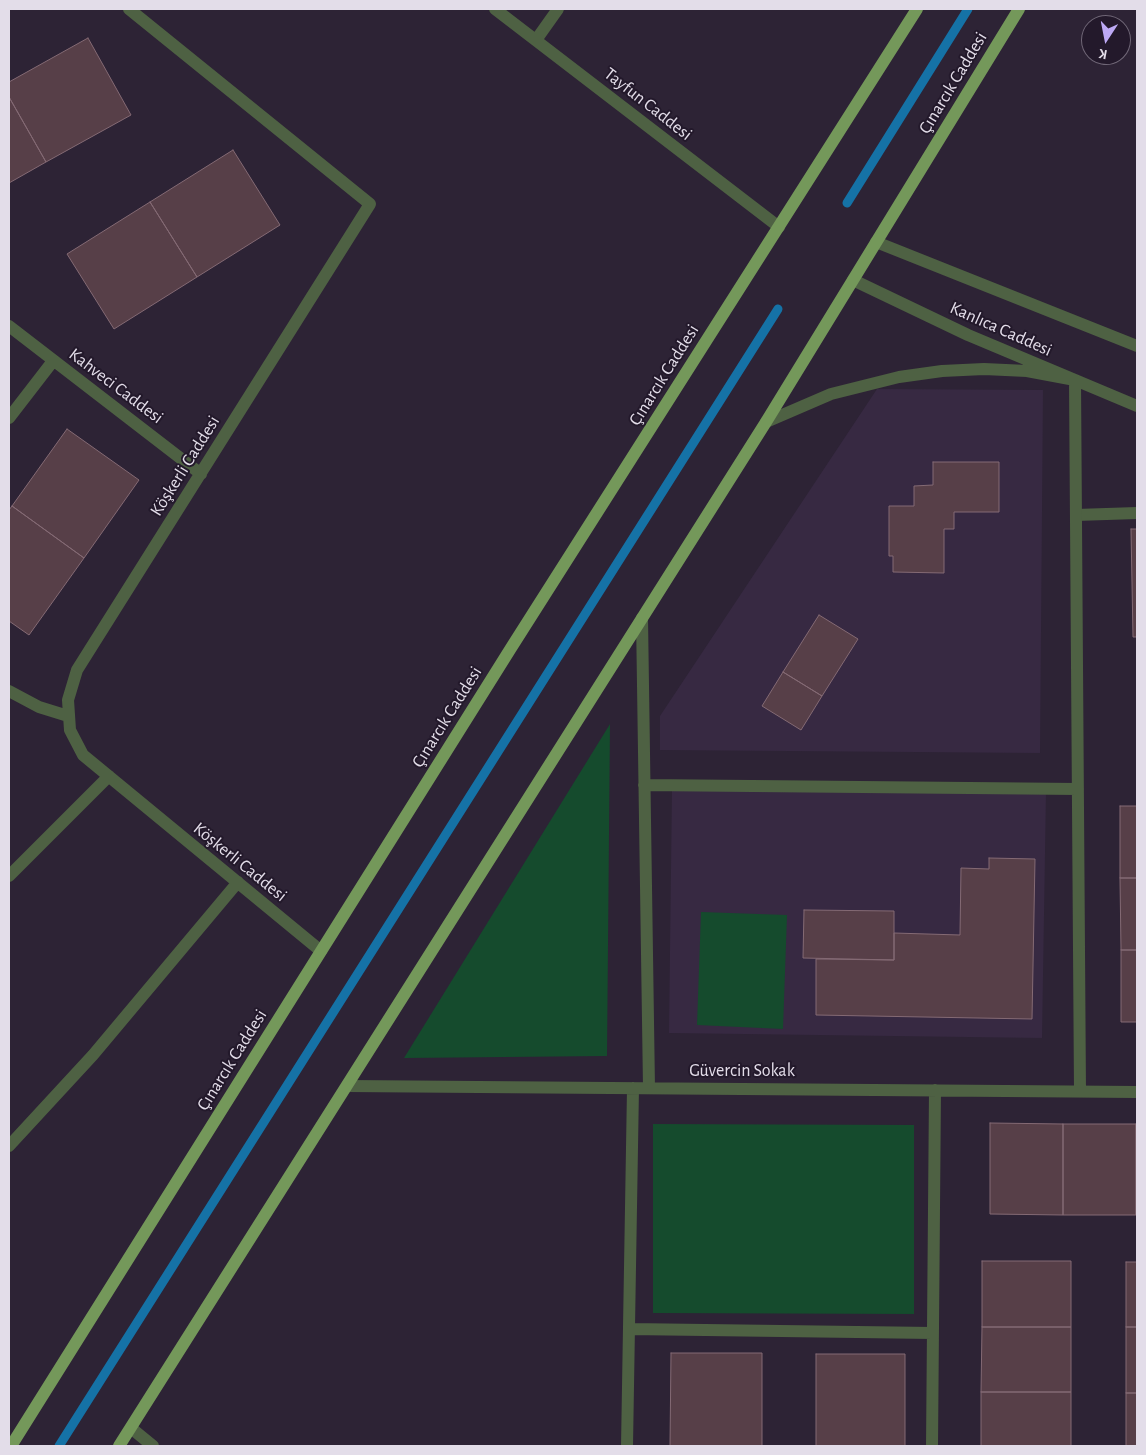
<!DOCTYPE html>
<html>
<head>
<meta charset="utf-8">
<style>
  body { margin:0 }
  #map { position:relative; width:1146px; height:1455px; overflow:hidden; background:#2d2335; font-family:"Alegreya Sans",sans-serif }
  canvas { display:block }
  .frame { position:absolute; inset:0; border:10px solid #e3dde9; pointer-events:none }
  .north { position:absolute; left:1081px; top:15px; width:50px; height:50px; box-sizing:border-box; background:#23192b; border:1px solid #706777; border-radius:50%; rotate:191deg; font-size:14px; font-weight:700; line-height:20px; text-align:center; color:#e3dde9 }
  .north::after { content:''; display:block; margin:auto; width:18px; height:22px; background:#bda9f5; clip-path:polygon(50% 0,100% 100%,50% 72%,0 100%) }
</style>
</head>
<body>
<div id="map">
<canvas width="1146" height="1455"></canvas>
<div class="frame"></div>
<div class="north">K</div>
</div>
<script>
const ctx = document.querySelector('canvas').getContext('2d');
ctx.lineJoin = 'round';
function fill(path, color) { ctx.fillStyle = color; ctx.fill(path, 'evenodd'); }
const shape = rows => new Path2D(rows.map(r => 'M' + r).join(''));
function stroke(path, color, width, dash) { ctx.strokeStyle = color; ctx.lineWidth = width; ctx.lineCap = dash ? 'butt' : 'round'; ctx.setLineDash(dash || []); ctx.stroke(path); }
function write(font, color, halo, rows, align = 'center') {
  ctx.font = font + ' "Alegreya Sans",sans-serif'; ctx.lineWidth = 4; ctx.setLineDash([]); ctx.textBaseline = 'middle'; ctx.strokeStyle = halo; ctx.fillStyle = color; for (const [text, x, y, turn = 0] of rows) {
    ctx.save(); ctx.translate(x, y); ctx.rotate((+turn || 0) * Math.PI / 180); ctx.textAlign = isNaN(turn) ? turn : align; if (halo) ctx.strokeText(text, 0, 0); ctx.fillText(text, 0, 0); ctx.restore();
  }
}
fill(shape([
  [877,389,1043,390,1040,753,660,750,660,716],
  [672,787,1046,792,1042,1038,669,1033]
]), '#372942');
fill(shape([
  [610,724,607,1056,404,1058],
  [701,912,787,915,783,1029,697,1025],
  [653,1124,914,1125,914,1314,653,1313]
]), '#154b2d');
stroke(shape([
  [847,203,968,9],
  [59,1446,778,309]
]), '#1572a6', 9);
const building = shape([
  [88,38,131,115,46,162,9,97,9,82,88,38],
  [9,97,46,162,9,183,9,97],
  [233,150,280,225,197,277,150,202,233,150],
  [150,202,197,277,114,329,67,254,150,202],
  [67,429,139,480,84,558,12,506,67,429],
  [933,462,999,462,999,512,954,512,954,529,944,529,944,573,893,572,893,556,889,556,889,506,914,506,914,486,933,485,933,462],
  [12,506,84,558,29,635,9,621,9,510,12,506],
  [1131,529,1137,529,1137,637,1133,637,1131,529],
  [819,615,858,639,822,696,783,672,819,615],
  [783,672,822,696,801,730,762,706,783,672],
  [1120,806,1137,806,1137,878,1120,878,1120,806],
  [989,858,1035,859,1032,1019,816,1015,816,959,894,960,894,933,960,935,961,868,989,869,989,858],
  [1120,878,1137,878,1137,950,1121,950,1120,878],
  [804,910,894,911,894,960,803,958,804,910],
  [1121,950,1137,950,1137,1022,1121,1022,1121,950],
  [990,1123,1063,1124,1063,1215,990,1214,990,1123],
  [1063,1124,1136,1124,1136,1215,1063,1215,1063,1124],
  [1136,1124,1137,1124,1137,1215,1136,1215,1136,1124],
  [982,1261,1071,1261,1071,1327,982,1327,982,1261],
  [1126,1262,1137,1262,1137,1327,1126,1327,1126,1262],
  [982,1327,1071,1327,1071,1392,981,1392,982,1327],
  [1126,1327,1137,1327,1137,1393,1126,1393,1126,1327],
  [671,1353,762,1353,762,1446,670,1446,671,1353],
  [816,1354,905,1354,905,1446,816,1446,816,1354],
  [981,1392,1071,1392,1071,1446,981,1446,981,1392],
  [1126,1393,1137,1393,1137,1446,1126,1446,1126,1393]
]);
fill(building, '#573f48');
stroke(building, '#846a74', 1);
stroke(shape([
  [1076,515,1137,513]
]), '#4e6143', 12);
stroke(shape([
  [129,9,370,204,77,670,68,700,70,730,83,755,321,951],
  [495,9,779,227],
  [536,40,558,9],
  [876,242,1137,346],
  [853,280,968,335,1137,406],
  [9,326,201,474],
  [9,418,53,361],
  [766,422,831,394,899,377,942,371,984,369,1027,371,1075,380,1080,1091],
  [642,618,649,1088],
  [9,691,39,707,68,716],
  [644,785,1078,789],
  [9,876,109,776],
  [347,1086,1137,1092],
  [9,1146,93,1055,238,882],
  [629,1329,933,1333],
  [131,1428,153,1446],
  [627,1446,633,1088],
  [932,1446,935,1090]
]), '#4e6143', 12);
stroke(shape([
  [11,1446,511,648,917,9],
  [119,1446,766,422,1019,9]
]), '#74985a', 12);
write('18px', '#e3dde9', '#23192b', [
  ["Çınarcık Caddesi",953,83,-59],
  ["Tayfun Caddesi",648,104,38],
  ["Kanlıca Caddesi",1001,329,24],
  ["Çınarcık Caddesi",664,375,-58],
  ["Kahveci Caddesi",116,386,37],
  ["Köşkerli Caddesi",185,466,-58],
  ["Çınarcık Caddesi",447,717,-58],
  ["Köşkerli Caddesi",240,862,39],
  ["Çınarcık Caddesi",232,1060,-58],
  ["Güvercin Sokak",742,1071]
]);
</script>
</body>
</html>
